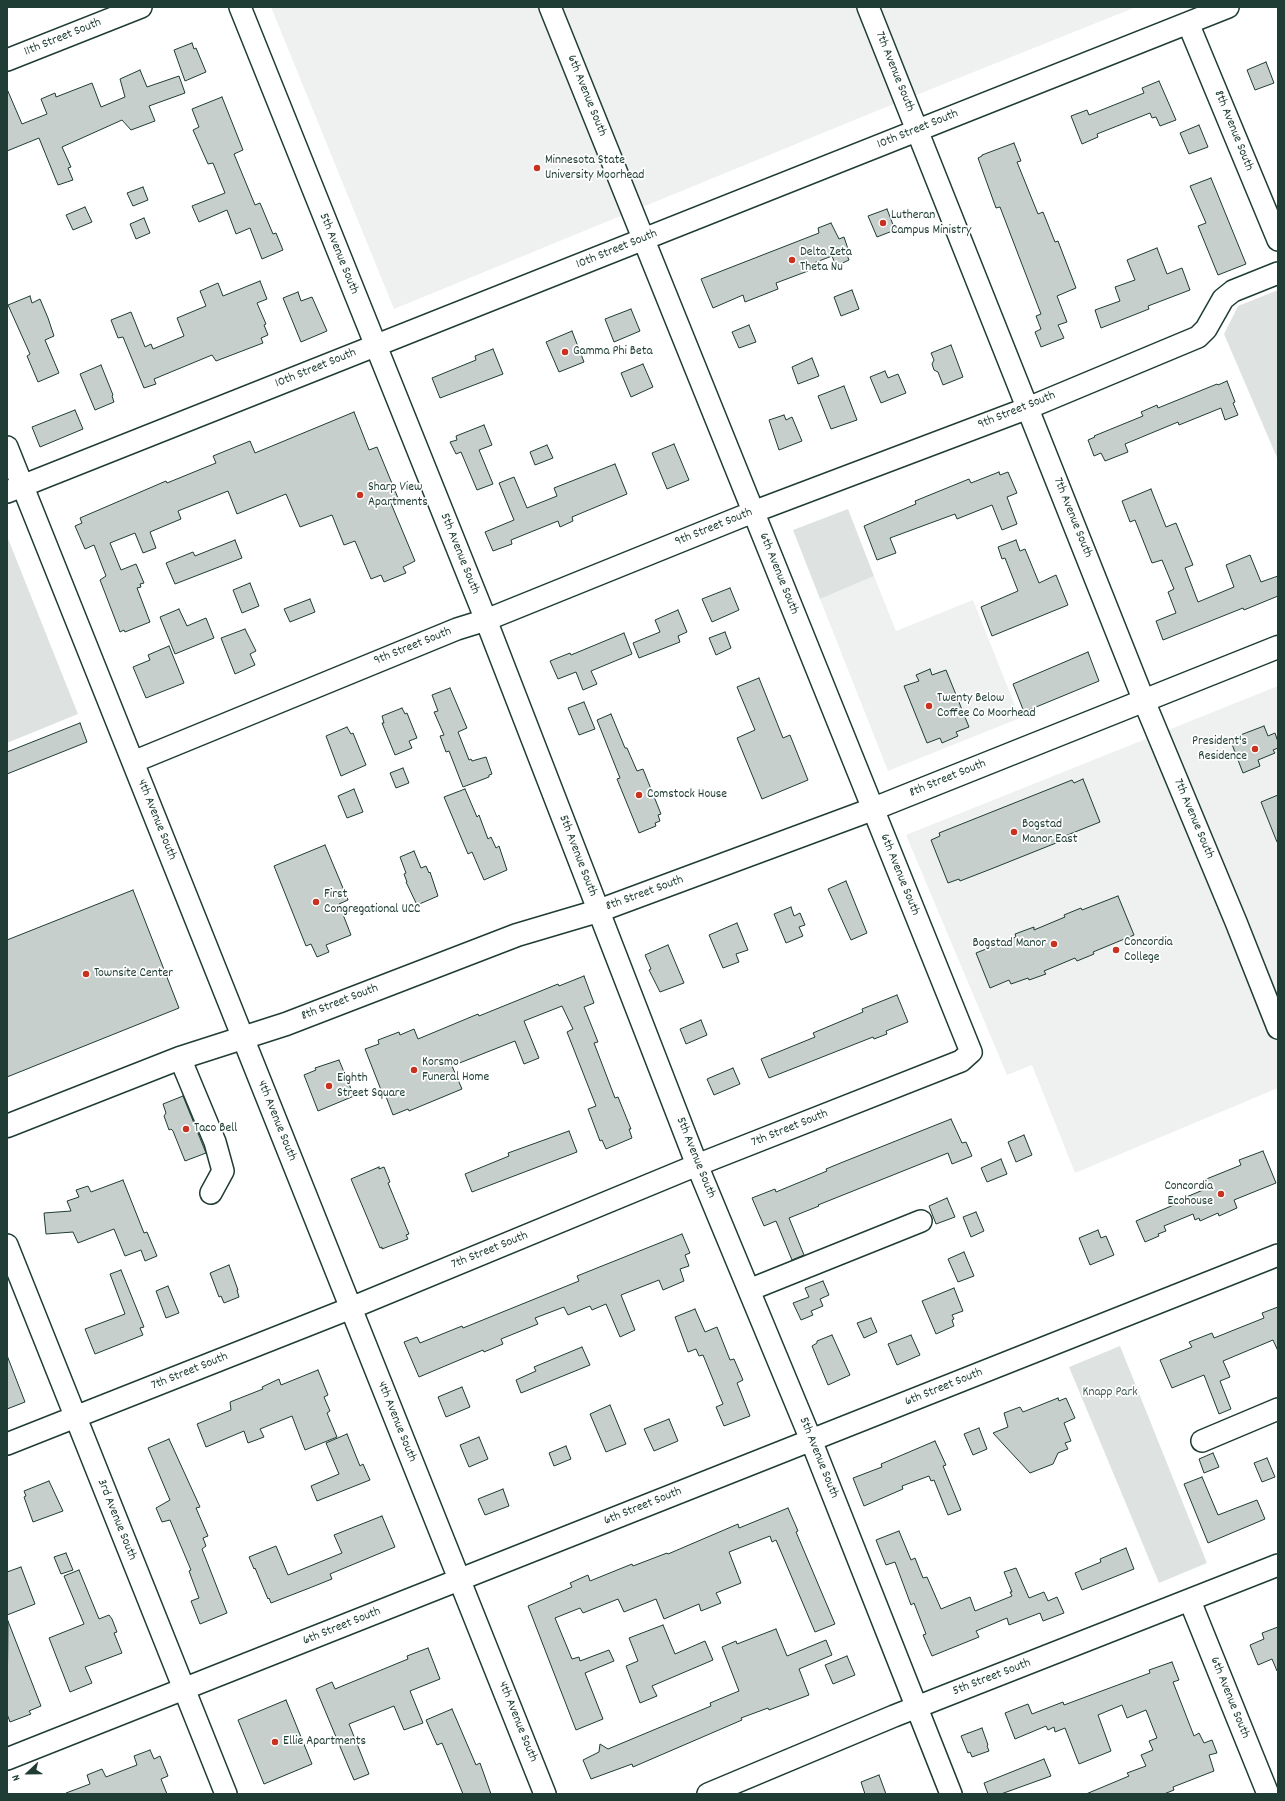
<!DOCTYPE html>
<html>
<head>
<meta charset="utf-8">
<style>
  body { margin:0 }
  #map { position:relative; width:1285px; height:1801px; overflow:hidden; background:#fff; font-family:Dekko,sans-serif }
  canvas { display:block }
  .frame { position:absolute; inset:0; border:8px solid #1f3d34; pointer-events:none }
  .north { position:absolute; left:8px; top:1753px; width:40px; height:40px; -webkit-text-stroke:3px #fff; paint-order:stroke; rotate:248deg; font-size:11px; font-weight:700; line-height:16px; text-align:center; color:#1f3d34 }
  .north::after { content:''; display:block; margin:auto; width:14px; height:18px; background:#1f3d34; clip-path:polygon(50% 0,100% 100%,50% 72%,0 100%) }
</style>
</head>
<body>
<div id="map">
<canvas width="1285" height="1801"></canvas>
<div class="frame"></div>
<div class="north">N</div>
</div>
<script>
const ctx = document.querySelector('canvas').getContext('2d');
ctx.lineJoin = 'round';
function fill(path, color) { ctx.fillStyle = color; ctx.fill(path, 'evenodd'); }
const shape = rows => new Path2D(rows.map(r => 'M' + r).join(''));
function stroke(path, color, width, dash) { ctx.strokeStyle = color; ctx.lineWidth = width; ctx.lineCap = dash ? 'butt' : 'round'; ctx.setLineDash(dash || []); ctx.stroke(path); }
function write(font, color, halo, rows, align = 'center') {
  ctx.font = font + ' Dekko,sans-serif'; ctx.lineWidth = 3.5; ctx.setLineDash([]); ctx.textBaseline = 'middle'; ctx.strokeStyle = halo; ctx.fillStyle = color; for (const [text, x, y, turn = 0] of rows) {
    ctx.save(); ctx.translate(x, y); ctx.rotate((+turn || 0) * Math.PI / 180); ctx.textAlign = isNaN(turn) ? turn : align; if (halo) ctx.strokeText(text, 0, 0); ctx.fillText(text, 0, 0); ctx.restore();
  }
}
fill(shape([
  [271,7,1136,7,874,112,394,309],
  [874,576,896,631,973,600,1020,718,888,771,820,599],
  [1278,686,1278,1088,1075,1173,1032,1065,1007,1075,906,835]
]), '#eef1f0');
fill(shape([
  [1278,290,1278,460,1224,334,1238,306],
  [848,509,874,576,820,599,793,530],
  [7,536,78,714,7,743],
  [1120,1346,1207,1563,1159,1583,1069,1367]
]), '#dee3e2');
const building = shape([
  [192,43,194,49,196,48,206,72,185,81,174,50,192,43],
  [1266,62,1274,83,1255,90,1247,70,1266,62],
  [140,70,147,87,179,76,185,93,149,106,155,121,131,130,122,120,62,147,71,167,68,168,73,180,58,185,39,138,7,151,7,89,22,124,47,114,41,99,55,93,56,97,92,83,101,107,125,97,120,79,140,70],
  [1159,81,1176,120,1160,126,1156,117,1152,118,1150,113,1097,134,1098,137,1082,144,1071,116,1087,110,1089,115,1144,93,1142,88,1159,81],
  [222,97,243,150,234,154,255,205,260,203,273,234,276,233,283,250,262,259,250,228,236,234,227,210,199,222,192,206,225,193,213,163,208,164,193,130,199,127,192,109,222,97],
  [1199,125,1208,147,1189,154,1180,133,1199,125],
  [1014,143,1021,161,1017,162,1038,214,1043,212,1055,242,1058,241,1076,288,1057,296,1067,322,1058,325,1064,338,1041,347,1035,332,1041,329,1036,316,1041,314,1000,207,996,208,978,158,982,156,982,155,1014,143],
  [1211,178,1246,264,1218,275,1198,226,1206,223,1190,186,1211,178],
  [143,187,148,200,133,206,127,193,143,187],
  [85,207,92,222,73,230,66,215,85,207],
  [887,209,895,230,877,237,868,216,887,209],
  [144,218,150,233,136,239,130,224,144,218],
  [831,223,839,239,844,237,848,249,845,250,849,260,836,266,832,256,806,266,808,271,776,283,778,289,745,302,743,295,713,308,701,279,819,233,818,228,831,223],
  [1157,248,1167,274,1182,268,1190,290,1148,306,1149,309,1101,328,1095,310,1120,301,1115,287,1135,280,1127,260,1157,248],
  [260,281,267,299,257,303,266,324,264,325,268,335,261,338,263,343,216,361,212,355,154,379,156,384,144,388,123,337,118,338,111,320,131,312,145,347,151,344,153,349,184,336,177,318,206,306,200,291,218,283,223,296,260,281],
  [852,290,859,309,841,316,834,297,852,290],
  [298,292,301,301,312,297,327,331,301,342,283,298,298,292],
  [30,296,32,303,40,299,48,318,54,336,45,340,59,373,38,382,27,356,30,354,8,305,30,296],
  [631,309,640,331,614,342,605,319,631,309],
  [749,325,756,342,739,348,732,332,749,325],
  [572,331,584,362,559,372,546,342,572,331],
  [951,345,963,377,943,385,938,372,934,370,932,364,934,360,931,353,951,345],
  [493,349,503,374,440,398,432,378,476,360,475,356,493,349],
  [812,358,819,376,798,384,792,367,812,358],
  [643,364,653,387,631,397,621,373,643,364],
  [101,365,113,395,112,396,114,402,95,410,80,374,101,365],
  [885,371,888,378,898,374,906,393,881,403,870,377,885,371],
  [1227,381,1235,402,1233,403,1238,415,1225,420,1221,408,1179,425,1178,422,1125,444,1128,452,1105,461,1101,453,1094,456,1088,440,1095,437,1094,436,1143,416,1141,412,1157,405,1158,408,1217,384,1218,385,1227,381],
  [844,386,857,420,831,429,818,396,844,386],
  [75,410,83,429,40,447,32,427,75,410],
  [354,412,369,450,377,447,398,498,390,501,415,561,403,567,406,573,384,582,381,575,371,579,355,541,344,545,332,515,300,527,286,494,237,514,228,491,178,511,181,519,150,532,156,548,143,553,135,533,110,543,121,570,136,564,144,583,140,584,141,587,137,588,150,622,125,632,124,630,120,632,100,580,106,576,94,545,85,549,75,526,82,523,80,518,166,481,167,483,216,463,213,456,250,441,255,453,354,412],
  [784,415,786,420,792,417,802,441,779,450,769,420,784,415],
  [484,425,492,445,479,450,493,484,477,490,461,452,456,454,450,442,457,440,456,436,484,425],
  [674,444,689,480,667,489,652,453,674,444],
  [547,445,553,458,535,465,530,452,547,445],
  [615,464,627,494,572,517,573,521,560,527,558,521,511,540,512,544,493,551,485,532,514,520,499,483,514,477,527,508,557,496,554,488,615,464],
  [999,472,1000,475,1008,472,1017,493,1007,497,1017,524,1002,530,992,505,957,519,955,514,890,538,896,553,877,560,864,526,916,504,915,501,969,479,971,483,999,472],
  [1151,489,1166,527,1176,523,1193,565,1185,568,1198,602,1234,587,1226,565,1250,555,1261,582,1278,576,1278,596,1244,610,1243,608,1163,640,1156,621,1176,613,1168,592,1174,589,1162,560,1152,563,1135,520,1130,522,1122,501,1151,489],
  [235,540,242,558,175,584,166,563,193,552,195,556,235,540],
  [1016,540,1020,551,1025,549,1039,583,1056,575,1068,605,992,636,981,607,1018,591,1005,558,1002,559,998,547,1016,540],
  [250,583,259,606,242,613,233,590,250,583],
  [730,588,739,610,712,622,702,599,730,588],
  [310,599,315,612,290,622,284,609,310,599],
  [179,609,187,626,206,618,214,638,175,654,160,617,179,609],
  [678,610,687,632,678,636,680,642,639,658,633,643,660,632,655,620,678,610],
  [245,629,256,651,250,654,255,665,235,674,221,638,245,629],
  [725,632,731,648,716,655,709,638,725,632],
  [624,633,632,654,591,671,597,684,583,690,576,672,558,679,550,661,570,653,571,655,624,633],
  [169,646,184,683,146,698,133,667,150,660,148,655,169,646],
  [1088,652,1099,681,1024,712,1013,684,1088,652],
  [930,669,932,675,946,670,969,727,956,732,958,736,942,743,940,738,927,743,904,686,919,681,916,675,930,669],
  [759,678,783,738,790,735,808,780,762,799,737,738,755,730,737,687,759,678],
  [450,688,467,728,458,732,469,760,471,759,472,761,486,757,492,774,489,775,489,777,463,787,449,751,446,752,440,736,444,735,434,712,438,711,432,695,450,688],
  [584,702,595,729,579,735,568,708,584,702],
  [402,708,405,714,407,713,417,738,409,741,412,748,395,755,382,723,384,723,382,716,402,708],
  [611,714,625,748,627,748,637,771,643,769,661,814,658,815,660,821,655,823,656,826,639,833,617,779,620,778,597,720,611,714],
  [80,723,87,742,7,774,7,752,80,723],
  [1264,726,1268,736,1275,733,1278,742,1278,748,1273,750,1275,753,1258,760,1260,766,1243,773,1230,739,1264,726],
  [347,727,351,734,353,733,366,765,341,776,326,736,347,727],
  [403,768,409,783,396,788,390,773,403,768],
  [1083,779,1100,822,1065,836,1066,839,991,869,960,881,959,879,948,883,931,840,940,836,939,833,1072,780,1074,783,1083,779],
  [354,789,363,812,347,818,338,796,354,789],
  [465,789,477,817,479,815,488,839,491,837,496,848,499,846,507,870,484,880,472,852,468,854,444,797,465,789],
  [1278,795,1278,842,1277,842,1261,802,1278,795],
  [325,845,348,900,339,904,351,935,326,945,329,952,317,957,311,944,306,946,274,866,325,845],
  [414,851,421,868,426,866,429,873,430,872,438,896,417,905,406,882,407,882,404,874,406,873,400,857,414,851],
  [846,881,867,933,851,940,828,889,846,881],
  [133,890,179,1008,7,1077,7,940,133,890],
  [1118,896,1134,935,1093,952,1094,954,1077,961,1075,958,1044,971,1046,974,1029,980,1028,978,1011,984,1009,980,990,988,976,953,1016,937,1015,934,1034,927,1034,930,1065,917,1064,915,1081,908,1082,910,1118,896],
  [791,907,794,916,800,913,805,925,799,927,803,936,786,943,774,914,791,907],
  [737,923,748,950,736,954,739,962,723,968,709,935,737,923],
  [668,945,684,983,660,992,649,970,651,969,645,955,668,945],
  [584,976,594,1003,584,1007,598,1042,594,1043,615,1098,618,1097,631,1129,629,1129,632,1138,606,1149,602,1140,600,1141,588,1109,596,1106,567,1032,573,1029,562,1006,524,1021,539,1058,524,1064,515,1041,452,1066,462,1089,409,1111,408,1109,393,1115,385,1094,383,1095,365,1049,379,1044,378,1040,399,1032,400,1035,414,1029,418,1039,478,1014,479,1016,558,984,559,986,584,976],
  [897,995,908,1022,886,1031,887,1034,874,1039,873,1037,769,1078,761,1059,815,1037,813,1033,863,1012,862,1009,897,995],
  [701,1020,707,1035,686,1044,680,1029,701,1020],
  [339,1060,354,1096,318,1111,304,1075,316,1070,315,1068,339,1060],
  [733,1068,740,1084,714,1095,707,1079,733,1068],
  [183,1096,206,1153,185,1161,173,1131,171,1129,169,1130,164,1116,166,1113,163,1104,183,1096],
  [951,1119,962,1143,966,1142,972,1156,952,1164,948,1153,818,1205,819,1206,789,1218,804,1255,792,1260,776,1221,764,1226,752,1198,775,1189,776,1192,827,1171,826,1169,843,1162,951,1119],
  [569,1131,577,1152,472,1192,465,1174,509,1156,508,1153,569,1131],
  [1024,1135,1032,1155,1016,1162,1008,1142,1024,1135],
  [1263,1151,1276,1183,1234,1200,1237,1208,1219,1216,1218,1213,1200,1221,1199,1218,1195,1220,1193,1214,1164,1226,1166,1231,1158,1234,1159,1236,1145,1242,1136,1221,1176,1204,1174,1202,1208,1188,1204,1180,1241,1165,1239,1160,1263,1151],
  [1001,1159,1007,1174,987,1182,981,1168,1001,1159],
  [379,1167,379,1169,384,1167,390,1182,388,1183,409,1234,406,1235,408,1239,382,1249,382,1247,380,1248,351,1179,379,1167],
  [123,1180,144,1233,147,1232,157,1256,145,1261,141,1250,125,1256,114,1229,78,1243,73,1232,46,1234,44,1213,71,1211,67,1201,79,1197,76,1190,88,1186,91,1192,123,1180],
  [947,1198,955,1217,936,1224,929,1206,947,1198],
  [976,1212,984,1231,971,1237,963,1217,976,1212],
  [1098,1230,1101,1238,1106,1236,1114,1255,1090,1265,1079,1238,1098,1230],
  [682,1234,690,1253,685,1255,689,1266,680,1269,684,1281,663,1290,659,1280,621,1295,635,1330,620,1337,606,1304,592,1310,590,1306,568,1315,564,1307,535,1318,538,1324,501,1339,503,1344,484,1352,483,1350,419,1377,404,1342,417,1337,420,1343,462,1326,463,1328,579,1281,577,1276,682,1234],
  [964,1252,974,1276,958,1282,948,1259,964,1252],
  [229,1265,238,1290,237,1290,239,1297,224,1303,221,1296,219,1297,210,1273,229,1265],
  [121,1270,144,1327,140,1328,143,1335,95,1354,85,1329,125,1314,110,1274,121,1270],
  [823,1281,829,1295,820,1299,823,1306,811,1311,813,1315,801,1320,793,1303,809,1297,805,1288,823,1281],
  [168,1286,179,1313,166,1318,156,1291,168,1286],
  [954,1288,963,1311,952,1315,954,1319,952,1320,954,1326,936,1334,922,1301,954,1288],
  [1278,1307,1278,1351,1273,1340,1223,1361,1230,1377,1220,1381,1231,1409,1219,1414,1204,1375,1172,1388,1160,1360,1192,1347,1189,1342,1212,1333,1214,1338,1264,1318,1262,1313,1278,1307],
  [695,1309,705,1332,717,1327,730,1360,734,1359,743,1380,737,1383,750,1416,724,1426,716,1407,723,1404,703,1355,699,1356,696,1349,688,1352,675,1317,695,1309],
  [871,1318,877,1332,864,1338,857,1323,871,1318],
  [832,1335,850,1375,828,1385,812,1346,817,1343,817,1341,832,1335],
  [911,1335,920,1355,897,1365,888,1344,911,1335],
  [582,1347,590,1365,521,1393,516,1380,536,1371,534,1367,582,1347],
  [8,1358,25,1402,7,1409,7,1359,8,1358],
  [318,1370,328,1395,324,1397,330,1411,327,1413,337,1437,305,1450,292,1416,260,1429,264,1437,248,1443,244,1431,206,1447,197,1424,231,1410,230,1402,263,1389,262,1387,279,1379,281,1385,318,1370],
  [462,1387,470,1407,446,1417,438,1397,462,1387],
  [1058,1398,1059,1401,1066,1398,1075,1418,1064,1423,1071,1441,1065,1443,1068,1449,1058,1453,1053,1464,1030,1473,993,1433,1008,1427,1004,1413,1020,1407,1023,1412,1058,1398],
  [610,1405,626,1444,606,1452,590,1414,610,1405],
  [669,1419,678,1441,654,1451,644,1429,669,1419],
  [979,1428,987,1449,973,1455,964,1434,979,1428],
  [347,1434,360,1466,363,1464,370,1480,317,1501,311,1486,339,1474,326,1443,347,1434],
  [479,1437,488,1459,469,1467,460,1445,479,1437],
  [169,1439,200,1507,196,1508,208,1536,203,1538,206,1546,202,1549,227,1613,200,1624,191,1601,199,1598,189,1571,191,1570,170,1520,162,1522,156,1508,170,1500,148,1448,169,1439],
  [935,1441,946,1465,943,1466,961,1510,948,1515,934,1480,931,1481,929,1476,902,1486,903,1489,864,1506,853,1478,882,1467,881,1464,935,1441],
  [566,1446,571,1459,554,1466,549,1453,566,1446],
  [1213,1453,1219,1467,1204,1473,1199,1459,1213,1453],
  [1267,1458,1275,1477,1262,1482,1254,1463,1267,1458],
  [1202,1477,1218,1515,1257,1500,1265,1519,1208,1543,1184,1484,1202,1477],
  [49,1481,63,1511,33,1522,24,1497,26,1496,24,1491,49,1481],
  [503,1489,509,1506,485,1515,478,1499,503,1489],
  [788,1508,798,1531,796,1532,835,1624,815,1632,776,1540,772,1542,770,1536,729,1552,741,1583,716,1593,721,1603,701,1611,699,1604,664,1619,656,1599,624,1612,618,1599,583,1613,580,1608,555,1618,572,1659,579,1657,580,1661,609,1650,614,1661,585,1673,603,1719,576,1730,528,1606,572,1587,570,1583,588,1575,590,1581,632,1564,633,1566,667,1553,668,1554,738,1524,739,1528,788,1508],
  [382,1516,395,1547,330,1574,332,1579,312,1587,271,1603,269,1598,268,1599,255,1568,254,1569,249,1557,276,1546,288,1575,342,1553,334,1535,382,1516],
  [899,1531,911,1560,915,1558,923,1578,927,1577,941,1609,970,1597,975,1611,1012,1596,1010,1592,1012,1592,1004,1572,1016,1568,1029,1598,1044,1592,1048,1601,1057,1597,1064,1613,1043,1621,1040,1613,1009,1625,1007,1618,976,1631,979,1637,932,1656,923,1635,926,1634,914,1603,911,1605,895,1562,886,1565,876,1540,899,1531],
  [1126,1548,1134,1569,1082,1590,1075,1573,1101,1562,1100,1559,1126,1548],
  [66,1553,73,1570,61,1574,54,1557,66,1553],
  [21,1567,35,1604,7,1615,7,1572,21,1567],
  [79,1570,99,1619,109,1615,112,1619,117,1632,114,1633,122,1653,85,1667,92,1683,70,1692,49,1638,84,1624,64,1576,79,1570],
  [8,1621,41,1706,29,1711,31,1714,10,1722,7,1714,8,1621],
  [663,1625,675,1654,705,1641,713,1660,652,1686,657,1696,640,1703,626,1666,638,1661,629,1638,663,1625],
  [1278,1627,1278,1671,1277,1671,1272,1659,1258,1665,1250,1645,1264,1639,1262,1633,1278,1627],
  [776,1629,787,1656,826,1640,832,1655,799,1669,809,1695,769,1710,768,1708,741,1718,742,1720,633,1767,632,1764,591,1779,583,1760,599,1752,600,1744,608,1749,711,1706,710,1703,739,1691,722,1647,736,1641,737,1644,776,1629],
  [428,1648,440,1679,410,1691,423,1723,404,1730,394,1706,349,1724,369,1774,354,1780,316,1689,332,1682,335,1689,408,1659,407,1656,428,1648],
  [847,1656,855,1675,833,1684,825,1665,847,1656],
  [1172,1662,1179,1680,1173,1682,1194,1736,1199,1733,1204,1743,1212,1740,1217,1753,1209,1755,1214,1771,1173,1787,1174,1790,1164,1794,1086,1794,1129,1776,1127,1773,1146,1766,1141,1755,1153,1750,1149,1741,1157,1738,1146,1710,1127,1718,1122,1705,1098,1715,1111,1751,1079,1764,1065,1728,1055,1732,1054,1727,1048,1730,1046,1726,1015,1739,1005,1713,1028,1704,1032,1714,1063,1702,1064,1705,1150,1673,1149,1670,1172,1662],
  [286,1700,312,1764,264,1784,238,1720,286,1700],
  [452,1709,476,1765,480,1763,491,1794,463,1794,442,1743,437,1745,426,1720,452,1709],
  [982,1728,988,1745,987,1746,989,1751,972,1757,970,1752,968,1753,961,1736,982,1728],
  [150,1750,154,1759,160,1756,168,1776,161,1779,167,1794,66,1794,66,1793,90,1784,87,1775,102,1769,106,1777,137,1765,134,1756,150,1750],
  [1044,1759,1051,1776,1001,1794,988,1794,984,1783,1044,1759],
  [879,1775,886,1794,865,1794,861,1782,879,1775]
]);
fill(building, '#c7cfcc');
stroke(building, '#1f3d34', 1);
const minor = shape([
  [240,7,486,620,697,1165,811,1440,951,1794],
  [868,7,1144,701,1236,922,1278,1028],
  [1188,23,1278,240],
  [7,60,141,7],
  [7,447,545,1794],
  [7,492,1228,7],
  [133,762,457,629,486,620,753,512,1028,408,1198,337,1206,329,1223,299,1233,291,1278,273],
  [180,1058,215,1142,223,1171,211,1193],
  [7,1245,226,1794],
  [749,1290,921,1221],
  [1202,1441,1278,1409],
  [7,1444,351,1308,697,1165,961,1061,971,1052,550,7],
  [1190,1601,1268,1794],
  [7,1759,1278,1255],
  [708,1794,894,1716,1278,1565]
]);
const major = shape([
  [7,1126,180,1058,286,1024,517,935,598,911,873,809,1278,647]
]);
stroke(minor, '#1f3d34', 24);
stroke(major, '#1f3d34', 25);
stroke(minor, '#fff', 21);
stroke(major, '#fff', 22);
for (const [x, y, r, color] of [
  [537,168,4,"#c8321e"],
  [883,223,4,"#c8321e"],
  [792,260,4,"#c8321e"],
  [565,352,4,"#c8321e"],
  [360,495,4,"#c8321e"],
  [929,706,4,"#c8321e"],
  [1255,749,4,"#c8321e"],
  [639,795,4,"#c8321e"],
  [1014,832,4,"#c8321e"],
  [316,902,4,"#c8321e"],
  [1054,944,4,"#c8321e"],
  [1116,950,4,"#c8321e"],
  [86,974,4,"#c8321e"],
  [414,1070,4,"#c8321e"],
  [329,1086,4,"#c8321e"],
  [186,1129,4,"#c8321e"],
  [1221,1194,4,"#c8321e"],
  [275,1742,4,"#c8321e"]
]) { const dot = new Path2D(); dot.arc(x, y, r, 0, 2 * Math.PI); ctx.fillStyle = color; ctx.fill(dot); stroke(dot, '#fff', 1.5); }
write('13px', '#1f3d34', '#fff', [
  ["11th Street South",63,38,-22],
  ["7th Avenue South",894,72,68],
  ["6th Avenue South",586,96,68],
  ["10th Street South",918,130,-22],
  ["8th Avenue South",1233,131,68],
  ["10th Street South",617,250,-22],
  ["5th Avenue South",338,254,68],
  ["10th Street South",316,369,-22],
  ["9th Street South",1017,411,-22],
  ["7th Avenue South",1072,518,68],
  ["9th Street South",714,528,-22],
  ["5th Avenue South",459,554,68],
  ["6th Avenue South",778,574,68],
  ["9th Street South",413,647,-22],
  ["8th Street South",948,779,-22],
  ["7th Avenue South",1193,819,67],
  ["4th Avenue South",156,820,68],
  ["5th Avenue South",577,856,69],
  ["6th Avenue South",899,875,68],
  ["8th Street South",645,894,-20],
  ["8th Street South",340,1003,-21],
  ["4th Avenue South",276,1121,68],
  ["7th Street South",790,1129,-22],
  ["5th Avenue South",695,1158,68],
  ["7th Street South",490,1251,-22],
  ["7th Street South",190,1372,-22],
  ["6th Street South",944,1388,-22],
  ["4th Avenue South",396,1422,68],
  ["5th Avenue South",818,1458,68],
  ["6th Street South",643,1507,-22],
  ["3rd Avenue South",116,1520,68],
  ["6th Street South",342,1627,-22],
  ["5th Street South",992,1678,-21],
  ["6th Avenue South",1229,1698,68],
  ["4th Avenue South",517,1722,68]
]);
write('13px', '#1f3d34', '#fff', [
  ["Minnesota State",545,161],
  ["University Moorhead",545,176],
  ["Lutheran",891,216],
  ["Campus Ministry",891,231],
  ["Delta Zeta",800,253],
  ["Theta Nu",800,268],
  ["Gamma Phi Beta",573,352],
  ["Sharp View",368,488],
  ["Apartments",368,503],
  ["Twenty Below",937,699],
  ["Coffee Co Moorhead",937,714],
  ["President's",1247,742,"right"],
  ["Residence",1247,757,"right"],
  ["Comstock House",647,795],
  ["Bogstad",1022,825],
  ["Manor East",1022,840],
  ["First",324,895],
  ["Congregational UCC",324,910],
  ["Concordia",1124,943],
  ["College",1124,958],
  ["Bogstad Manor",1046,944,"right"],
  ["Townsite Center",94,974],
  ["Korsmo",422,1063],
  ["Funeral Home",422,1078],
  ["Eighth",337,1079],
  ["Street Square",337,1094],
  ["Taco Bell",194,1129],
  ["Concordia",1213,1187,"right"],
  ["Ecohouse",1213,1202,"right"],
  ["Ellie Apartments",283,1742]
], 'left');
write('13px', '#455e57', '#fff', [
  ["Knapp Park",1110,1393]
]);
</script>
</body>
</html>
